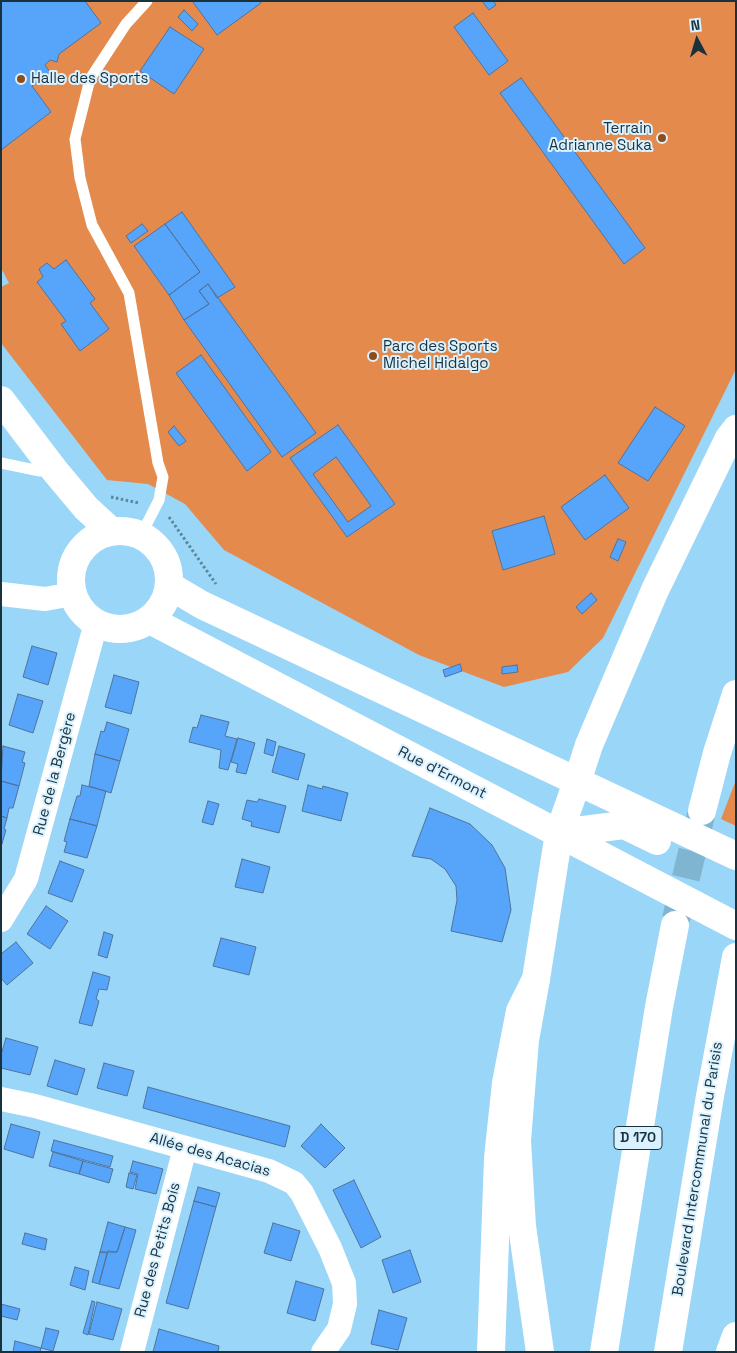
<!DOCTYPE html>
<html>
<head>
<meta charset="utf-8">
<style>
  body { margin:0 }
  #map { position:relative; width:737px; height:1353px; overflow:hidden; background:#9ad6f7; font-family:"Space Grotesk",sans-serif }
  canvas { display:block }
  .frame { position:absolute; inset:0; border:2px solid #19323e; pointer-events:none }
  .north { position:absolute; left:672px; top:15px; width:50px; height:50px; -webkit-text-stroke:4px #daf2ff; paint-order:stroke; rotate:354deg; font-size:14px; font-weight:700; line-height:20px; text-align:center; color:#19323e }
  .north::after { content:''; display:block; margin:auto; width:18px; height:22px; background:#19323e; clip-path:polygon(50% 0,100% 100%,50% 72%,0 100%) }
</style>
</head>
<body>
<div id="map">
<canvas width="737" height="1353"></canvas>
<div class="frame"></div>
<div class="north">N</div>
</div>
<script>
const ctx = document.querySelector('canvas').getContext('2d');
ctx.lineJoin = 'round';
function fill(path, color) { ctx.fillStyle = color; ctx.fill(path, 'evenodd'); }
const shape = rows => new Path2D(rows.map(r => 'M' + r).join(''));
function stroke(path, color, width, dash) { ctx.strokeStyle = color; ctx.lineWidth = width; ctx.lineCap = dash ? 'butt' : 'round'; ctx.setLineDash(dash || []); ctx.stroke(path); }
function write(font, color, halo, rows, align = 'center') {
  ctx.font = font + ' "Space Grotesk",sans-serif'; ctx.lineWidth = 4; ctx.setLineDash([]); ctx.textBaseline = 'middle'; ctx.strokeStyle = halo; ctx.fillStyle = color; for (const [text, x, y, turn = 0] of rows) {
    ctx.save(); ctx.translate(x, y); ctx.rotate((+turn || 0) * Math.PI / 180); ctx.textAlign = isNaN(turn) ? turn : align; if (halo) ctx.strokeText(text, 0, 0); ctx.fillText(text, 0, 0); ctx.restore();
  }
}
fill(shape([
  [1,1,736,1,736,369,603,638,568,672,504,687,419,655,224,550,185,504,148,484,107,480,1,343,1,287,9,283,1,268],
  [736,780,736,826,721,819]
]), '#e48a4d');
const building = shape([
  [1,1,85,1,101,23,59,54,57,62,50,60,45,65,50,72,32,86,51,112,1,150,1,1],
  [195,1,260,1,261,3,217,35,193,2,195,1],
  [482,1,493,1,496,5,489,10,482,1],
  [184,10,198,24,192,31,178,17,184,10],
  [473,13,508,61,489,75,454,27,473,13],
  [170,27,204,49,174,94,140,71,170,27],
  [521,78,645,248,624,264,500,93,521,78],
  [182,212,235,287,217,298,208,284,199,291,209,304,184,320,169,295,200,272,165,224,182,212],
  [142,224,148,231,131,243,126,236,142,224],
  [165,224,200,272,169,295,134,246,165,224],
  [66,260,95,299,90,303,109,329,80,351,61,324,66,321,37,282,43,277,39,269,47,263,54,269,66,260],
  [208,284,316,433,282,457,184,320,209,304,199,291,208,284],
  [201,355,271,452,247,471,176,373,201,355],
  [655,407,685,426,648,481,618,463,655,407],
  [338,425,395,504,347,537,290,458,338,425],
  [174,426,186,441,179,446,168,432,174,426],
  [336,457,371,506,348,522,313,474,336,457],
  [605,475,629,508,585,540,561,507,605,475],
  [544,516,555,554,503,570,492,531,544,516],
  [618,539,626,542,618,561,610,557,618,539],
  [591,593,597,600,582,614,576,607,591,593],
  [32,646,57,653,48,685,23,677,32,646],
  [460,664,462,671,445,677,443,670,460,664],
  [517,665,518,672,502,674,502,667,517,665],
  [114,675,139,682,131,714,105,707,114,675],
  [18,694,43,701,33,733,9,725,18,694],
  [201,715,229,722,225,736,237,739,228,770,219,768,221,750,189,742,193,727,197,728,201,715],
  [107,722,129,729,120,761,95,754,101,731,104,732,107,722],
  [238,738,255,743,246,774,236,772,238,764,231,762,238,738],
  [267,739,276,742,273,756,264,753,267,739],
  [3,746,25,752,22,762,25,763,19,786,1,781,3,746],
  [279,746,305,754,298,780,272,772,279,746],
  [95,754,120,761,111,793,89,786,95,754],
  [1,781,19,786,13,808,9,808,7,818,1,816,1,781],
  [82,785,106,791,97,826,70,819,77,796,80,796,82,785],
  [308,785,322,789,323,786,348,793,341,821,302,811,308,785],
  [259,799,286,806,279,833,251,826,252,822,242,819,247,800,257,802,259,799],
  [208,801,219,804,213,825,202,822,208,801],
  [430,808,470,824,492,845,505,868,511,910,502,942,451,931,457,900,456,886,445,869,431,859,412,856,430,808],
  [1,816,7,818,4,829,6,830,1,847,1,816],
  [70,819,97,826,87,858,64,852,67,842,64,841,70,819],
  [242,859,270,867,263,893,235,887,242,859],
  [60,861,84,870,72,902,48,893,60,861],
  [46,906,68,921,50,949,27,934,46,906],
  [104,932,113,935,107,958,98,955,104,932],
  [221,938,256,947,249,975,213,966,221,938],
  [16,942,33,963,7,985,1,978,1,954,16,942],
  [93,972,110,977,107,990,99,989,96,999,99,1001,92,1026,79,1023,93,972],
  [6,1038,38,1047,30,1075,1,1068,1,1055,6,1038],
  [55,1060,85,1069,77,1095,47,1086,55,1060],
  [104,1063,134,1071,127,1096,97,1088,104,1063],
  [148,1087,290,1126,285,1147,143,1108,148,1087],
  [11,1124,40,1132,33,1158,4,1149,11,1124],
  [321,1124,345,1148,325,1168,301,1146,321,1124],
  [54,1140,113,1156,110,1167,51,1151,54,1140],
  [53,1152,83,1161,79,1174,49,1166,53,1152],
  [83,1161,113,1169,109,1183,79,1174,83,1161],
  [133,1161,163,1169,156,1194,135,1189,138,1174,130,1172,133,1161],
  [129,1173,137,1175,133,1189,126,1187,129,1173],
  [354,1180,381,1237,361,1248,333,1190,354,1180],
  [198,1187,220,1193,216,1207,194,1201,198,1187],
  [194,1201,216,1207,188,1309,166,1303,194,1201],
  [108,1222,125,1227,117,1252,100,1252,108,1222],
  [273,1223,300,1231,291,1261,264,1253,273,1223],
  [125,1227,136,1230,119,1289,99,1284,108,1251,117,1252,125,1227],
  [25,1233,47,1239,45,1250,22,1244,25,1233],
  [410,1250,421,1282,393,1293,382,1260,410,1250],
  [100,1252,107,1253,99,1284,92,1282,100,1252],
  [75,1267,89,1271,85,1290,70,1285,75,1267],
  [296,1281,324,1289,315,1321,287,1313,296,1281],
  [92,1301,95,1302,88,1335,83,1333,92,1301],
  [97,1302,122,1309,113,1340,89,1334,97,1302],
  [1,1304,20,1309,17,1320,1,1316,1,1304],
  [379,1310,407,1318,398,1350,371,1344,379,1310],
  [46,1328,59,1331,53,1351,41,1348,46,1328],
  [159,1329,219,1346,218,1352,153,1352,159,1329],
  [15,1341,41,1348,40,1352,13,1352,15,1341]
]);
fill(building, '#57a5fb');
stroke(building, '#4f739c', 1);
stroke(shape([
  [676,919,701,815]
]), '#80b5d2', 28, [28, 14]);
stroke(shape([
  [111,497,139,503],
  [169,517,216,584]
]), '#5b869d', 3, [2.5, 2.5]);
stroke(shape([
  [1,463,40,471],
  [141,535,159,500,163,477,158,463,129,293,92,225,80,178,75,139,90,79,126,24,147,1]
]), '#fff', 11);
stroke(shape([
  [1,594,45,599,73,594],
  [1,920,26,879,96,623],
  [1,1099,35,1106,269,1171,294,1183,302,1193,330,1248,344,1283,345,1304,339,1329,323,1352],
  [132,1352,185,1148]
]), '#fff', 24);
stroke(shape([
  [491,1352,498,1158,506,1083,520,1011,536,979,559,833,577,782]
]), '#fff', 28);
stroke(shape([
  [1,400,55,471,86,508,111,531],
  '71 580a49 49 0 1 1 98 0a49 49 0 1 1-98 0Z',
  [170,586,202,605,736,856],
  [150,620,736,926],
  [577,782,589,745,655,590,729,438,736,429],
  [559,833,624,825,657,841],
  [730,1352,736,1336]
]), '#fff', 28);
stroke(shape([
  [702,811,717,753,736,694],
  [536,979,525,1040,517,1141,522,1226,540,1352],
  [604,1352,659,1007,675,925],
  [668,1352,710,1096,736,957]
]), '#fff', 28);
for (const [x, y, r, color] of [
  [21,79,5,"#8f4c1c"],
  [662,138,5,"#8f4c1c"],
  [373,356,5,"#8f4c1c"]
]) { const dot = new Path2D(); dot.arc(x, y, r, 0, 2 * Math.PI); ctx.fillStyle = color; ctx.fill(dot); stroke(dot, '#daf2ff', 2); }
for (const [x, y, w] of [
  [638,1138,48]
]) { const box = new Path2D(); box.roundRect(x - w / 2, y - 11.5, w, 23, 4); ctx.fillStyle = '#daf2ff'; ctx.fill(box); stroke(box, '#19323e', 1); }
write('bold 14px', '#19323e', null, [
  ["D 170",638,1138]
]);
write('15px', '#19323e', '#daf2ff', [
  ["Halle des Sports",31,79],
  ["Terrain",652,129,"right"],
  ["Adrianne Suka",652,146,"right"],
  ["Parc des Sports",383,347],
  ["Michel Hidalgo",383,364]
], 'left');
write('15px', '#19323e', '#daf2ff', [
  ["Rue d'Ermont",442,773,27],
  ["Rue de la Bergère",55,774,-75],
  ["Allée des Acacias",210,1155,16],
  ["Boulevard Intercommunal du Parisis",698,1169,-81],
  ["Rue des Petits Bois",158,1250,-75]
]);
</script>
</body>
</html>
